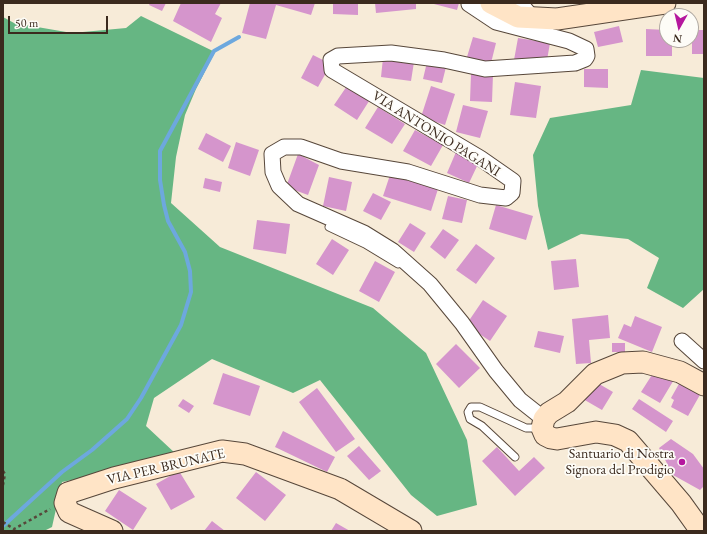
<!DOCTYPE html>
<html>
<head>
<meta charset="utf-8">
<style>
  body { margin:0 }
  #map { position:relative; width:707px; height:534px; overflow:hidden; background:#f7ebd8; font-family:"EB Garamond",serif }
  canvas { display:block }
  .frame { position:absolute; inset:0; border:4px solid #3b2a1e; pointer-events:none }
  .north { position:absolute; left:659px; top:8px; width:40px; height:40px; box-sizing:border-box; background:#fdfcf7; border:1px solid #afa8a0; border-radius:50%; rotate:188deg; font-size:11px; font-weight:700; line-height:16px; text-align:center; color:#3b2a1e }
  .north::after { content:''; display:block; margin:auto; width:14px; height:18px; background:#b5179e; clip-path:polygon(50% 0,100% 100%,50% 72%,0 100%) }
  .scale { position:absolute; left:8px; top:16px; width:100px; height:18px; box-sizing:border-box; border:2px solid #3b2a1e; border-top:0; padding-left:5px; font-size:12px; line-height:14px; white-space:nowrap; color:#3b2a1e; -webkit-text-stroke:3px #fdfcf7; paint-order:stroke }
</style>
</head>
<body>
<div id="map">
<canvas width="707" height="534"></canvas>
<div class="frame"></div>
<div class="north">N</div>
<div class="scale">50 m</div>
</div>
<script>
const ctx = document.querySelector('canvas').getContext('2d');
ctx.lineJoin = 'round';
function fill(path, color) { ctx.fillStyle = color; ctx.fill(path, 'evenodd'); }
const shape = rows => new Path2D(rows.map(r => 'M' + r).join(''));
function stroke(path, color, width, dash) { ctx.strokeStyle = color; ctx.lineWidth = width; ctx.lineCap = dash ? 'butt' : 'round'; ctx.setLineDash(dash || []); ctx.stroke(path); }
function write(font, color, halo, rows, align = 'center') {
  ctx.font = font + ' "EB Garamond",serif'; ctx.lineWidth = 3.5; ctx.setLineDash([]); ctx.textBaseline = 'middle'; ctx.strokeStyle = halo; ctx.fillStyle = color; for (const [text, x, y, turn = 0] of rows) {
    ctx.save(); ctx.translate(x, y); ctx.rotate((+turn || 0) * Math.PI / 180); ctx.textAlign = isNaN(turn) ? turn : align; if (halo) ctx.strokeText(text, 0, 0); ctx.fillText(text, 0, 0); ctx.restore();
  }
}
fill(shape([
  [141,16,215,52,196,89,185,115,176,157,171,203,220,247,373,308,426,353,467,440,477,505,437,516,411,495,320,380,293,393,212,359,154,398,146,426,176,454,112,472,62,482,52,527,44,531,3,531,3,17,14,23,72,33,126,28],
  [641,70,704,78,704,289,683,308,647,288,659,258,628,239,581,234,548,250,538,206,533,155,550,118,631,105]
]), '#66b683');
stroke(shape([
  [3,526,62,472,92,450,127,419,141,398,181,325,191,292,190,271,185,252,168,221,164,205,160,180,160,151,214,51,239,37]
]), '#6da8de', 4);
fill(shape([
  [150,3,166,3,162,11,149,5],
  [181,3,221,3,215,14,222,18,211,42,173,21],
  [250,3,315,3,311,15,276,5,266,39,242,33],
  [333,3,358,3,358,15,333,14],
  [375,3,416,3,416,9,376,13],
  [430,3,459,3,457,10],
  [619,26,623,42,598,47,594,32],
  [646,29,667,30,667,40,672,40,672,56,646,56],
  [692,30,704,30,704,54,692,54],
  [473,37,496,43,491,63,467,57],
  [518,38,550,43,547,60,514,60],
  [313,55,331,64,318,87,301,78],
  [383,58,414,62,411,81,381,77],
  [427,62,446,67,442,83,423,79],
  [584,69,608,69,608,88,584,87],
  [471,74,493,74,492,102,470,101],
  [515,82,541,86,536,118,510,115],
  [349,83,371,98,357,120,334,105],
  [431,86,455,94,445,125,421,117],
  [463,105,488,111,480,138,456,132],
  [378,107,405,124,392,144,365,128],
  [415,130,443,145,431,166,403,151],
  [206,133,231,146,223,162,198,149],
  [236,142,259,150,250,176,228,168],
  [456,152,479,162,469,183,447,173],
  [298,154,319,165,308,195,286,187],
  [390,175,438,189,431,211,383,196],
  [329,177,352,182,346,211,323,206],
  [205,178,222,182,220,192,203,188],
  [373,193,391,202,381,220,363,211],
  [448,196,467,200,462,223,442,219],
  [496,205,533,216,526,240,489,229],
  [257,220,290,224,286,254,253,249],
  [410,223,426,233,414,252,398,242],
  [443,229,459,240,445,259,430,247],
  [332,239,349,250,333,275,316,264],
  [476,244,495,258,476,284,456,270],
  [576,259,579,287,554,290,551,261],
  [375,261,395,272,379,302,359,291],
  [483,300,507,316,490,341,466,325],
  [608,315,610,338,589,340,591,363,576,364,572,319],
  [635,316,662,327,652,352,618,338,624,324,631,327],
  [538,331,564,336,560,353,534,347],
  [612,343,625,343,625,352,612,352],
  [456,344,480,368,459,388,436,364],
  [657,367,675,378,660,403,641,392],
  [223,373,260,386,250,416,213,404],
  [594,381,613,392,602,410,583,399],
  [680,382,701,393,688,416,671,407,674,400,671,398],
  [317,388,355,439,336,452,299,402],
  [183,399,194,406,189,413,178,406],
  [639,399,673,421,666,432,632,409],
  [283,431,335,457,327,472,275,447],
  [671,439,693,454,704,469,704,486,700,490,673,475,659,448],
  [359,446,381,471,369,480,347,456],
  [497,447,519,471,534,457,545,468,515,496,482,461],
  [179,471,195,497,171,510,156,484],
  [256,472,286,495,265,521,236,498],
  [119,490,147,508,133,530,105,511],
  [212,521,225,531,204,531],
  [336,523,350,531,331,531]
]), '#d595cc');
const lane = shape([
  [329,227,365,244,398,264,401,262],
  [515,457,482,426,470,419,468,412,471,407,480,407,526,428,541,428]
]);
const street = shape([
  [469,3,469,4,496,22,569,41,586,49,587,56,585,59,575,63,485,69,444,60,391,53,338,56,331,60,332,70,480,158,513,181,512,193,506,198,480,195,408,172,341,161,301,147,284,147,272,154,273,172,279,186,298,204,364,233,393,251,430,284,462,323,496,371,520,400,544,419],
  [520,3,531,16],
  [682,341,704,361]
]);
const secondary = shape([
  [491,3,518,17,557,19,665,3],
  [112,531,69,512,65,503,68,493,114,478,222,451,245,454,340,489,411,531],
  [701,531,681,503,628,441,615,435,596,432,557,439,551,438,545,435,542,428,544,419,549,413,567,402,595,374,622,363,643,362,680,372,704,385]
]);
stroke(lane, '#57473a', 9);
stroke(street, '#57473a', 17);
stroke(secondary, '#57473a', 23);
stroke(shape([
  [3,471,5,474,3,485],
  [3,522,14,529,50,509]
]), '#57473a', 2.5, [3, 3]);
stroke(lane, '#fff', 7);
stroke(street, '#fff', 15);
stroke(secondary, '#ffe4c6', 21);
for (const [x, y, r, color] of [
  [682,462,4,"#b5179e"]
]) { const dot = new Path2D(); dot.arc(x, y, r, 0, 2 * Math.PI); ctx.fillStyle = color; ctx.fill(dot); stroke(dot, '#fdfcf7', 1.5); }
write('14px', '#3b2a1e', '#fdfcf7', [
  ["VIA ANTONIO PAGANI",436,134,32],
  ["VIA PER BRUNATE",166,467,-13]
]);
write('14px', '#3b2a1e', '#fdfcf7', [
  ["Santuario di Nostra",674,454],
  ["Signora del Prodigio",674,470]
], 'right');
</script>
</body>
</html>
